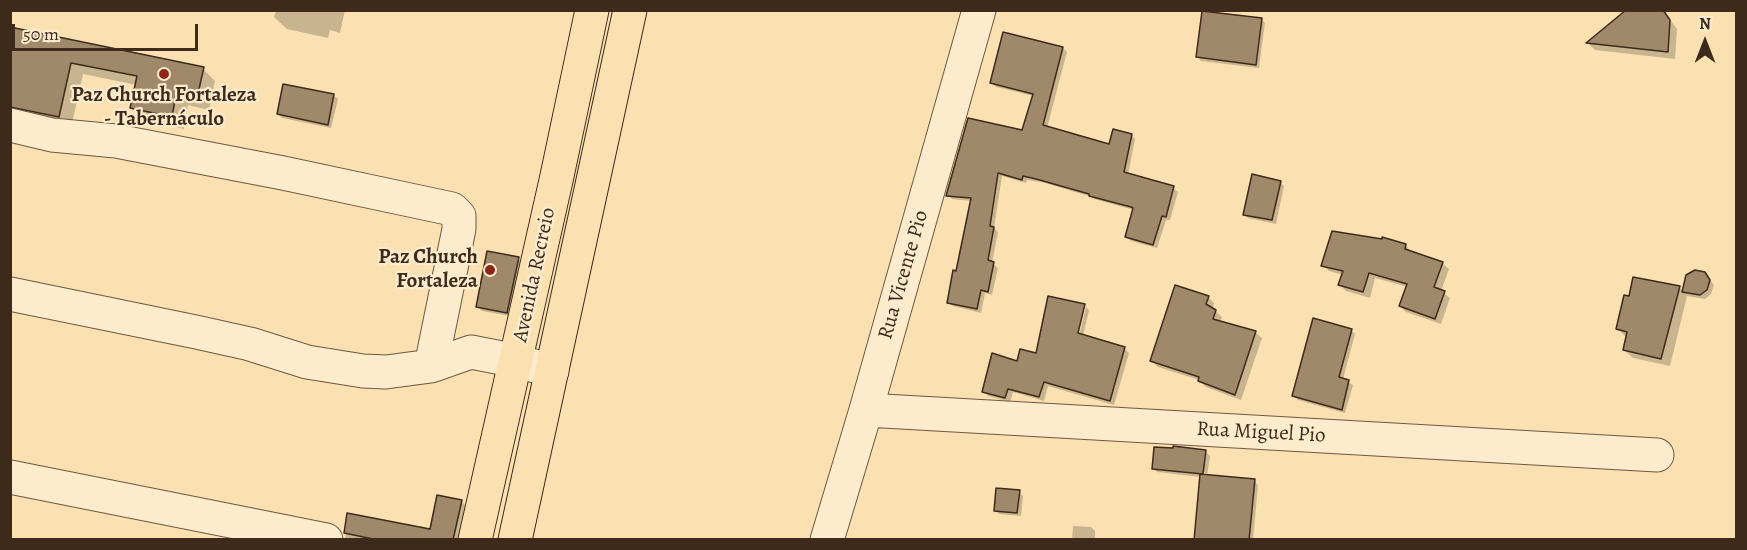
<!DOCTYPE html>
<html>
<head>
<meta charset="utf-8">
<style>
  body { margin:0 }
  #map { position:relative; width:1747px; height:550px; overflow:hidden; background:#fbe1b2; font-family:Alegreya,serif }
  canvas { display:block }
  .frame { position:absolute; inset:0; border:12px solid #3e2a1b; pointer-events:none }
  .north { position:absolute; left:1675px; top:12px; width:60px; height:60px; -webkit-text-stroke:4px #fceccd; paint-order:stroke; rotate:0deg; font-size:16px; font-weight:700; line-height:24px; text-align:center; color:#3e2a1b }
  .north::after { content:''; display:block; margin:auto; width:21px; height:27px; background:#3e2a1b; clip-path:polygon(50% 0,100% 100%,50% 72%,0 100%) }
  .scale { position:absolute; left:12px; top:24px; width:186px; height:27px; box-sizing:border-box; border:3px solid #3e2a1b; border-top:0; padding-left:8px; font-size:18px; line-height:21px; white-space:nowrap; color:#3e2a1b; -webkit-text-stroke:4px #fceccd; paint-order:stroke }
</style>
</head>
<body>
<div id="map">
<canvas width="1747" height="550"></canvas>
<div class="frame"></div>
<div class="north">N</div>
<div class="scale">50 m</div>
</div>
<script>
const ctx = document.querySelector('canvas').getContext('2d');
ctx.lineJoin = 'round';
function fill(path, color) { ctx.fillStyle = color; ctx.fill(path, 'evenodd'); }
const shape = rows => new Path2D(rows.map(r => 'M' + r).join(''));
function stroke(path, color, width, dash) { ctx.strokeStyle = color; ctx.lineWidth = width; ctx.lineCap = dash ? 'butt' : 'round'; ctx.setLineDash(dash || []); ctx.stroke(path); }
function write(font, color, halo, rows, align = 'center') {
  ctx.font = font + ' Alegreya,serif'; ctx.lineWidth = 4.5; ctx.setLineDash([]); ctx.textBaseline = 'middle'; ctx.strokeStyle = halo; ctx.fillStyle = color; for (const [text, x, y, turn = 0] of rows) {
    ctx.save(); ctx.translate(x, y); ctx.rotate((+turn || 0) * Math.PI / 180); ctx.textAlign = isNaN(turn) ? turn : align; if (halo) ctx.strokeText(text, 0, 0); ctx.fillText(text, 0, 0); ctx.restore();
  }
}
fill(shape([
  [276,10,345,10,340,33,330,30,328,38,287,29,274,17],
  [1663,10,1677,29,1675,59,1595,50,1588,43],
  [1261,19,1265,23,1259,68,1201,61,1197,56],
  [10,28,203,69,215,81,209,110,188,105,184,129,144,119,131,107,137,85,83,74,71,128,10,124],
  [1063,48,1067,52,1047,128,1110,145,1131,135,1135,139,1128,175,1173,188,1178,192,1170,220,1166,220,1157,248,1131,241,1127,237,1134,210,1094,199,1092,197,1042,182,1027,180,1026,183,1002,176,994,228,998,232,992,263,998,268,992,295,985,293,981,313,953,306,948,302,957,272,972,201,952,199,948,195,1023,132,1034,96,996,87,991,82],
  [333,95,338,99,331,128,282,118,278,114],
  [1280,182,1284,186,1276,224,1248,218,1244,214],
  [1406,245,1411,253,1442,263,1449,269,1441,291,1450,298,1441,324,1406,312,1400,306,1408,287,1375,278,1370,298,1346,291,1340,285,1343,275,1329,271,1323,265],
  [518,259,522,263,510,316,482,311,478,307],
  [1705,273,1714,285,1711,294,1705,299,1687,296,1670,366,1633,358,1624,350,1627,338,1618,329,1630,298,1679,287,1684,292],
  [1208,297,1214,303,1213,309,1222,317,1220,322,1255,332,1262,338,1241,400,1206,387,1199,380,1158,367,1151,360],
  [1050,298,1085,307,1083,307,1075,340,1078,340,1086,307,1089,310,1083,336,1124,348,1129,353,1114,405,1048,386,1044,401,1013,392,1010,402,988,396,984,391,993,355,1018,363,1021,351,1037,355],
  [1351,330,1355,334,1343,379,1353,385,1345,413,1298,400,1294,396],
  [1206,452,1210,456,1207,476,1254,481,1258,485,1253,540,1195,540,1201,477,1157,472,1153,468],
  [1019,492,1023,496,1021,516,999,514,995,510],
  [461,501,466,506,458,540,345,540,349,514,431,530],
  [1073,526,1091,527,1095,531,1095,540,1072,540]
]), '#0003');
const building = shape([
  [1626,10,1663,10,1670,20,1668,52,1586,43,1626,10],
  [1202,11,1262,18,1256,65,1196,57,1202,11],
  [10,27,204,67,197,98,176,94,172,117,130,108,137,76,71,63,59,117,10,107,10,27],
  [1003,32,1063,47,1043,125,1109,144,1113,129,1132,134,1124,172,1174,186,1166,217,1162,216,1153,245,1125,237,1133,208,1131,207,1089,196,1089,194,1036,179,1023,176,1022,180,998,173,990,226,994,227,988,260,994,262,988,292,981,290,977,309,947,303,953,270,956,271,971,198,946,196,968,118,1022,130,1033,94,990,83,1003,32],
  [283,84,334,94,328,125,277,114,283,84],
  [1252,174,1281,181,1272,220,1243,215,1252,174],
  [1332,231,1382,239,1382,237,1406,244,1405,249,1443,262,1434,287,1445,291,1435,319,1399,306,1407,284,1369,273,1363,292,1338,285,1343,271,1321,266,1332,231],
  [487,251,519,257,507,313,476,307,487,251],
  [1695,270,1705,272,1710,280,1707,290,1700,295,1682,292,1686,275,1695,270],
  [1633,277,1680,286,1661,359,1623,350,1627,332,1616,329,1624,295,1629,296,1633,277],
  [1175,285,1209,296,1206,304,1216,310,1213,319,1256,331,1235,395,1198,381,1199,377,1150,361,1175,285],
  [1048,296,1085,304,1078,333,1125,347,1110,401,1044,382,1039,397,1008,389,1005,398,982,392,992,353,1017,361,1020,349,1036,353,1048,296],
  [1313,318,1352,329,1339,377,1349,380,1342,410,1292,396,1313,318],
  [1173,446,1206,450,1203,474,1152,469,1154,447,1173,448,1173,446],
  [1200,474,1255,479,1249,540,1194,540,1200,474],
  [996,488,1020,490,1017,513,994,511,996,488],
  [437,495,462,500,453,540,378,540,344,533,347,513,430,529,437,495]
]);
fill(building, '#a0896a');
stroke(building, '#3e2a1b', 1.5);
const minor = shape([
  [10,125,52,135,116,141,283,173,452,209,459,216,459,229,431,366,386,372,363,371,307,362,250,344,196,332,10,294],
  [431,366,471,352,517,361,552,371],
  [866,410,1657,455],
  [10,477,326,540],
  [827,540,866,410,979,10]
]);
const major = shape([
  [475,540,557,176,592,10],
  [515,540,630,10]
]);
stroke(minor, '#6d5841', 35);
stroke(major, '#3e2a1b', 35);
stroke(minor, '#fceccd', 33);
stroke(major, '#fbe1b2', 33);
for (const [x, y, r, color] of [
  [164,74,6,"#8f2418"],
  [490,270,6,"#8f2418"]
]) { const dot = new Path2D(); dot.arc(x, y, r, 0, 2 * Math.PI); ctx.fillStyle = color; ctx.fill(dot); stroke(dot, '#fceccd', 2); }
write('bold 21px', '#3e2a1b', '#fceccd', [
  ["Paz Church Fortaleza",164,96],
  ["- Tabernáculo",164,120],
  ["Paz Church",478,258,"right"],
  ["Fortaleza",478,282,"right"]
]);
write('21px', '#3e2a1b', '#fceccd', [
  ["Avenida Recreio",535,275,-78],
  ["Rua Vicente Pio",904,275,-74],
  ["Rua Miguel Pio",1261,433,3]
]);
</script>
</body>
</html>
